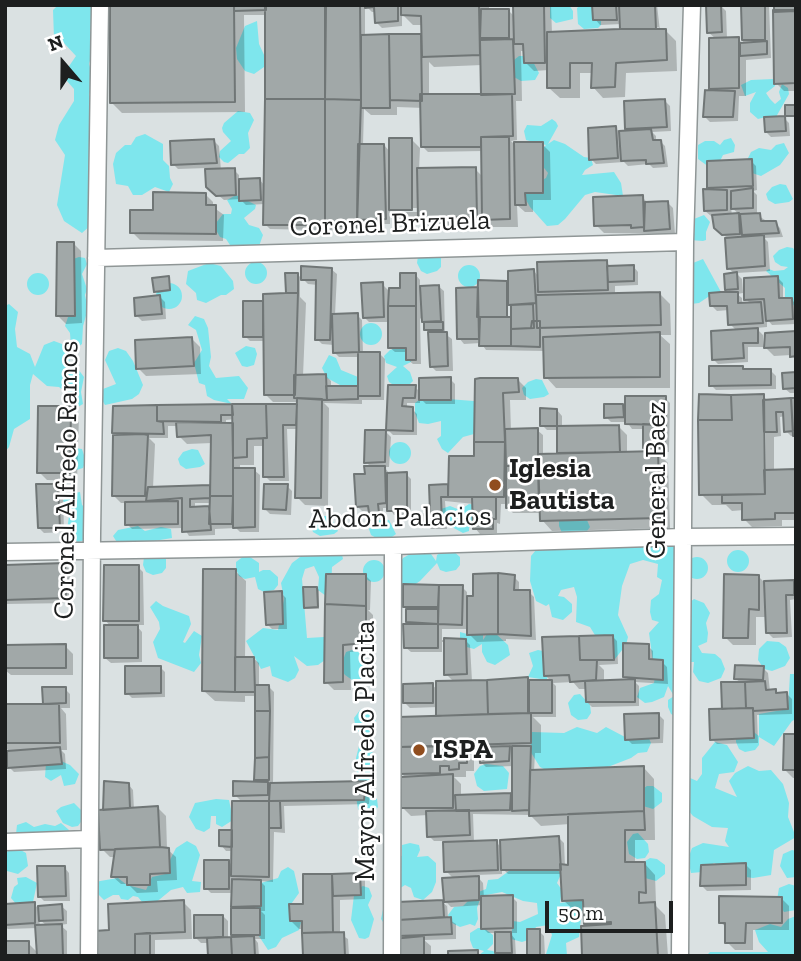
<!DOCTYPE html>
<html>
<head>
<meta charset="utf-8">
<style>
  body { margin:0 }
  #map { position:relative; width:801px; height:961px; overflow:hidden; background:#dae1e2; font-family:"Zilla Slab",serif }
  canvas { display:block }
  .frame { position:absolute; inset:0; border:7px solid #1d1f1f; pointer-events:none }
  .north { position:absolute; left:28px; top:28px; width:70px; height:70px; -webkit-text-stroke:5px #fff; paint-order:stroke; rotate:340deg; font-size:19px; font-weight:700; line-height:28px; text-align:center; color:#1d1f1f }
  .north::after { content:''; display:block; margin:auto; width:24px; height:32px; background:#1d1f1f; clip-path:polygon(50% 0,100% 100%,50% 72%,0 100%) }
  .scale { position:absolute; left:545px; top:901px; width:128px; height:32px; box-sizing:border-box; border:4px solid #1d1f1f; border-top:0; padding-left:9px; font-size:21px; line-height:24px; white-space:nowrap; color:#1d1f1f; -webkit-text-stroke:5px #fff; paint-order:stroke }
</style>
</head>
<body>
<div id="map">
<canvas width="801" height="961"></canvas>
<div class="frame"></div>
<div class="north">N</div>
<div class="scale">50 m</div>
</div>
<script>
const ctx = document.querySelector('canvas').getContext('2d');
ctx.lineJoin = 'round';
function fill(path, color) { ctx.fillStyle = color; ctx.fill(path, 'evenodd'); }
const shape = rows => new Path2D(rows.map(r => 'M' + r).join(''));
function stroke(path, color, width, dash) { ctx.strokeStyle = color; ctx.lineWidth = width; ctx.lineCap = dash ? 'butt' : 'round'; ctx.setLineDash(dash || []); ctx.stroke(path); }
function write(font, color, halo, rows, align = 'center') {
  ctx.font = font + ' "Zilla Slab",serif'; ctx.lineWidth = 5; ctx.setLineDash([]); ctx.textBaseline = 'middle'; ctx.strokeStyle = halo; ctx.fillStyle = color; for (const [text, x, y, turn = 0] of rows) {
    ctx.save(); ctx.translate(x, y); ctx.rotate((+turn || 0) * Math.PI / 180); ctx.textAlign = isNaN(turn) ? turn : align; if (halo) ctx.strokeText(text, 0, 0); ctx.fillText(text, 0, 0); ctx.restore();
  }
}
fill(shape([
  [58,5,100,5,96,22,90,31,97,37,89,64,94,79,89,95,93,101,92,224,82,233,64,221,57,205,65,155,55,140,59,125,74,101,74,89,67,81,65,72,76,56,63,42,54,38,53,10],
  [550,5,569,5,573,11,573,19,556,23,550,18],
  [581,5,593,5,601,17,601,25,598,28,584,29,578,24,577,8],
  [257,21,259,44,265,57,264,67,254,74,245,71,237,59,236,48,245,26],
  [519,56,527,56,531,58,539,73,535,80,521,81,514,77,514,60],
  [774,79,775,86,766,93,770,99,775,104,781,99,779,92,782,84,788,88,789,94,776,117,771,119,766,117,758,119,750,112,750,103,756,92,745,96,741,85,751,80],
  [238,111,250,113,254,120,248,133,250,148,244,154,239,154,228,163,224,162,219,157,220,151,231,141,223,132,222,128,224,123],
  [552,119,556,122,558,126,548,144,554,140,565,144,584,157,591,158,593,165,585,170,582,175,614,172,621,183,623,196,595,192,585,195,565,219,558,225,547,226,530,207,525,198,526,189,546,178,548,173,541,164,543,148,546,145,526,140,524,131,527,125,541,126],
  [145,134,163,144,163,160,169,166,170,178,173,184,169,192,155,187,142,195,133,195,128,186,116,184,113,164,116,153,125,145,131,145,136,137],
  [731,138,735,145,734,152,723,155,720,161,709,167,698,159,698,145,705,141,714,141,720,145,724,140],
  [784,143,789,153,780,165,761,176,752,173,748,167,748,158,751,152,759,148,771,150,776,145],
  [780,184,786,185,793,199,789,202,775,204,768,200,766,194,772,187],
  [236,195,256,205,255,209,244,218,249,225,259,228,263,235,258,249,232,248,226,239,220,237,216,230,216,223,223,214,231,214,232,209,227,200],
  [704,215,710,222,706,232,706,240,703,241,690,240,689,227,694,219],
  [787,247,793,248,796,252,796,302,792,307,785,302,785,288,766,271,769,269,774,271,784,270,788,267,781,266,775,262,773,256,779,250],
  [432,252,441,258,441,267,437,271,427,274,421,271,417,263,418,256],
  [79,257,85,258,87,264,82,274,87,289,85,295,88,309,83,326,82,344,75,349,71,346,70,333,65,326,70,311,73,259],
  [703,259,721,292,714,293,699,303,691,304,693,263],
  '245 273a11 11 0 1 1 22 0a11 11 0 1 1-22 0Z',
  [209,263,221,266,233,281,234,289,226,295,221,295,206,303,197,300,196,293,186,284,188,271],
  '458 276a11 11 0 1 1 22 0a11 11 0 1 1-22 0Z',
  '27 284a11 11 0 1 1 22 0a11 11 0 1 1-22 0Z',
  '156 296a13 13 0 1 1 26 0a13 13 0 1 1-26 0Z',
  [9,304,18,312,15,329,17,347,30,354,35,367,44,345,54,341,62,344,69,354,70,366,78,369,84,377,81,392,83,404,76,408,69,406,62,396,64,391,59,387,47,386,33,374,30,385,30,419,14,429,9,447,5,452,5,306],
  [195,316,204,319,208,328,211,357,209,366,216,378,239,376,248,388,244,399,227,399,232,404,214,400,207,396,205,385,199,383,194,363,202,350,196,330,188,325],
  '360 334a11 11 0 1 1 22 0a11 11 0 1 1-22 0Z',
  [246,346,255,348,257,354,254,365,247,367,242,366,235,353],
  [399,347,404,348,408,353,411,362,403,366,410,372,413,381,409,385,395,386,389,382,387,376,397,367,386,363,384,356,390,350],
  [118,348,126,351,133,361,143,385,139,394,132,399,105,405,99,395,103,389,116,384,105,360,109,351],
  [329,355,336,358,341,370,358,377,358,386,340,385,327,378,322,368],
  [536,379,542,380,549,394,544,397,530,399,524,395,522,388,528,382],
  [434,398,474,401,478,407,480,416,474,427,474,434,463,437,448,453,442,449,437,439,441,436,441,421,428,424,419,423,415,413,415,403,419,400],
  '389 453a11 11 0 1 1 22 0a11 11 0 1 1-22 0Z',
  [66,447,82,449,86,461,83,468,73,471,64,465],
  [192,449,198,450,205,464,200,467,186,469,180,465,178,459,183,452],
  [80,492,82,505,92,513,85,540,78,542,71,538,67,530,69,516,63,500,70,494],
  [469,504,477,505,489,527,486,530,477,530,473,525,469,528,469,531,463,533,437,519,441,509,450,506,460,510],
  [584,513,590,527,585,534,641,531,658,527,683,556,685,606,694,599,704,603,710,613,706,623,708,633,707,642,698,646,702,653,715,654,721,659,725,669,721,678,708,683,699,681,693,672,694,662,690,662,683,675,691,682,691,691,685,697,691,702,691,710,687,715,677,717,671,714,668,707,668,700,674,696,668,686,664,697,652,702,645,703,637,697,640,688,654,683,655,676,649,633,659,622,652,620,650,612,651,600,659,594,662,580,657,577,658,564,643,560,630,564,622,586,618,615,628,637,626,645,615,659,609,658,590,627,576,622,577,597,574,587,561,590,558,596,564,597,572,604,572,612,563,620,552,617,549,604,546,606,536,601,530,581,531,556,547,537,564,538,559,526,559,516],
  [325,516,331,517,338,531,334,534,320,536,313,532,311,526,317,519],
  [383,519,389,520,396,534,392,537,378,539,371,535,369,529,375,522],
  [138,526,145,531,161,527,171,529,172,538,148,542,118,544,113,536,118,530],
  [421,548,431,554,436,561,437,555,445,550,452,550,460,557,460,565,456,570,446,572,440,570,437,563,420,581,411,587,393,584,397,568,403,558],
  '727 561a11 11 0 1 1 22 0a11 11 0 1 1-22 0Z',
  [341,551,343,559,332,567,331,589,326,596,318,590,319,577,314,566,305,569,302,579,307,638,324,637,328,644,325,660,318,665,307,666,294,656,299,670,295,678,288,682,272,676,270,666,261,669,246,641,263,628,278,630,284,599,281,583,292,563,304,554],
  [158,553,166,559,166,568,162,573,153,575,146,572,143,565,144,557],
  [244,556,250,557,259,563,259,572,263,570,270,570,278,577,278,585,274,590,264,592,258,589,255,577,245,579,239,576,236,569,236,562],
  '686 568a11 11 0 1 1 22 0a11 11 0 1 1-22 0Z',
  '363 571a11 11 0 1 1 22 0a11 11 0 1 1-22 0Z',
  [156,601,163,606,189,616,191,624,183,642,185,643,194,631,202,636,199,655,201,663,194,672,158,658,153,642,160,629,159,622,150,607],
  [460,632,467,634,483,634,483,640,487,634,495,633,508,645,510,655,495,665,487,662,482,652,482,644,474,649,463,646,460,639],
  [767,641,779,642,786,647,790,658,785,666,772,671,764,669,758,660,759,649],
  [355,649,365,656,368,675,355,682,345,675,340,668,346,652],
  [538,650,543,651,548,667,547,680,528,677,533,666,529,653],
  [790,674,796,674,796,719,792,721,774,746,759,737,759,745,755,750,745,752,739,749,736,742,736,735,751,730,759,736,759,714,788,709],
  [580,694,590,705,591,713,587,719,578,720,571,715,568,703,574,695],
  [365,708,376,720,376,728,372,734,364,735,356,730,354,718,360,710],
  [577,727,597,733,606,727,625,737,648,736,651,743,647,752,638,753,631,758,600,770,558,776,540,767,530,751,532,732,564,733],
  [715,742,727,745,738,762,734,772,719,774,715,788,737,797,729,781,735,773,748,766,759,771,771,770,783,784,789,803,788,817,796,837,774,850,771,875,753,878,739,876,714,863,702,872,691,873,688,859,692,848,703,843,729,847,725,841,728,828,712,827,693,816,681,802,673,786,681,774,697,781,702,774,702,758],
  [365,744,371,749,373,754,374,775,370,783,361,786,357,776,356,758,359,746],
  [54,758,70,765,79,774,75,784,64,786,61,775,51,781,45,777,46,763],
  [486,764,503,766,509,773,507,789,484,791,477,786,474,774,480,766],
  [647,786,653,786,662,793,662,802,653,809,643,806,644,811,639,798,639,791],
  [367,788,377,799,378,807,374,813,366,815,358,809,356,797,362,789],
  [216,799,229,800,233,820,222,827,216,824,216,816,211,816,210,828,204,832,196,829,189,817,195,803],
  [74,803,82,811,83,819,78,826,72,827,63,823,56,811,61,807],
  [26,822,34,827,45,824,55,826,61,823,69,830,68,836,21,838,16,834,17,825],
  [638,833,648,844,649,852,645,858,637,859,629,854,627,842,633,834],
  [187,841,196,846,200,855,192,881,201,882,200,892,187,893,183,887,171,890,154,904,142,902,138,897,133,896,128,900,121,899,119,895,113,895,104,900,98,894,89,894,89,885,100,881,118,878,127,885,146,890,152,877,170,873,167,866,176,848],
  [410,843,419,845,420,850,417,857,428,856,436,863,436,882,432,892,423,900,414,897,411,888,405,885,399,889,402,903,385,925,381,919,386,895,387,861,402,856,402,845],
  [15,847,26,853,28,866,18,874,7,871,5,868,5,853],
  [792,850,796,851,796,877,787,878,780,866,783,854],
  [650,858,657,859,665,865,665,874,656,881,645,878,642,863],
  [520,863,555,866,561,874,557,883,562,890,560,903,583,900,579,937,566,943,567,956,549,956,546,954,552,935,548,925,536,927,528,940,522,942,511,939,513,921,520,922,538,914,537,903,523,901,502,892,481,896,477,908,478,919,475,926,470,924,460,927,452,923,448,915,454,907,463,906,476,893,486,889,488,880,498,879],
  [288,867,294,871,299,893,289,907,301,922,299,930,282,938,276,947,268,950,255,930,255,912,259,902,254,885,278,878,281,871],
  [26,877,37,883,33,902,17,905,11,898,14,887,18,884,17,878],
  [789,884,796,886,796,910,784,912,777,900,779,888],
  [363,886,369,888,372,896,368,905,374,919,369,937,365,939,359,938,351,920,354,895,357,889],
  [796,916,796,956,706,956,710,952,768,952,759,942,755,930,770,924,781,927,788,919],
  [478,928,484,928,493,935,493,944,487,950,493,951,499,956,478,956,484,951,473,948,470,940,470,933]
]), '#7ee6ed');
fill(shape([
  [111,5,365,5,365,36,421,36,423,38,423,25,413,25,402,14,402,26,382,28,377,23,376,12,372,12,365,5,489,5,489,11,509,11,515,17,515,5,551,5,552,34,660,30,660,27,622,28,622,24,600,25,595,19,594,7,584,5,657,5,660,31,665,30,676,41,677,71,626,73,625,97,603,98,593,87,593,73,580,73,580,98,560,98,549,88,549,70,534,71,526,63,525,51,521,51,522,101,516,101,517,140,511,141,514,144,542,144,550,152,551,200,533,200,533,212,525,212,517,205,518,227,492,227,484,219,484,225,428,226,420,217,398,218,390,209,390,224,362,224,362,231,270,229,265,224,265,204,246,205,240,199,224,200,207,186,207,168,178,169,173,164,214,141,219,146,221,171,234,170,239,175,239,180,259,179,265,186,267,15,244,15,245,112,122,113,112,103],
  [429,62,434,67,482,65,483,96,429,96],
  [397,107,424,108,423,147,428,152,483,151,483,177,475,169,419,170,420,148,412,140,391,153,384,145,363,145,364,109,371,115,397,115],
  [396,208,420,208,420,212,396,212],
  [743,5,769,5,771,58,746,60,746,96,739,96,738,121,710,122,705,117,715,92,711,88,716,39,708,32,721,6,726,11,727,39,738,39,743,44],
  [796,5,796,91,784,91,776,83],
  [665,101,670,106,671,131,652,132,656,136,656,141,660,141,665,146,668,167,653,168,649,164,628,166,624,162,596,164,591,159,615,128,621,133,631,132,627,128],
  [784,118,789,123,790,136,771,137,766,132],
  [751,161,756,166,757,190,753,191,757,195,757,215,765,220,765,223,775,223,780,228,783,237,764,238,768,242,770,271,736,273,742,279,743,293,737,294,742,298,742,305,751,304,746,299,778,278,783,283,783,300,792,300,796,304,796,324,772,325,767,319,767,327,756,328,763,335,763,347,748,347,748,362,718,364,713,359,737,331,730,324,729,310,717,311,712,306,732,294,727,289,735,274,728,268,729,240,716,227,714,216,711,216,705,211,713,191,708,187],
  [731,207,740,215,732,216],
  [205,194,213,202,213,207,224,215,223,241,140,240,132,232,154,212],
  [642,197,649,204,668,203,673,208,675,234,604,233,596,225],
  [73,243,81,251,82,323,66,324,58,316],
  [606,262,612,268,633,266,638,272,638,285,615,286,615,294,659,293,670,304,671,335,660,335,670,344,670,388,556,388,546,377,545,351,486,350,481,343,464,344,459,338,480,289,480,282,509,283,534,271,539,277],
  [507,290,510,303,513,303,513,319,505,319],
  [331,269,337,274,335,315,357,315,362,320,363,354,380,354,385,359,384,400,362,400,362,404,324,403,329,408,328,506,305,505,297,497,298,429,287,429,289,481,270,481,265,476,265,446,254,446,254,465,240,465,240,469,254,470,260,475,259,532,240,532,236,528,215,529,215,535,189,536,184,528,132,529,127,524,127,503,121,503,113,495,118,437,114,432,114,407,298,406,298,402,273,402,265,394,265,341,250,341,245,336,262,303,265,306,291,295,298,274,300,277,300,297,306,303,303,376,326,376,331,381,331,388,359,387,359,357,339,357,334,352,334,345,322,344,317,339,318,285,308,284,303,279],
  [235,419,235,424,226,424,226,420],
  [168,426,178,426,179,436,187,444,212,443,211,489,209,487,153,488,155,444,149,438,168,438],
  [195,503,211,503,211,508,195,508],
  [415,274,420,280,420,287,438,286,444,291,445,334,452,339,453,371,436,371,431,366,430,332,426,330,426,324,420,318,421,364,413,364,407,359,407,352,395,352,389,347,390,322,369,322,364,317,382,284,390,292,402,290],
  [168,278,171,291,158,293,155,291],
  [160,297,165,302,166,319,142,321,137,316],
  [796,332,796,360,791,355,774,356,766,348],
  [192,339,200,347,201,374,146,376,138,368],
  [742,367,746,371,771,371,776,376,776,389,716,390,711,385],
  [796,374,796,393,790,393,784,388],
  [450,379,455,384,455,404,426,404,420,398,420,403,407,403,407,409,412,409,417,414,417,435,393,435,388,430,390,387,415,387,421,393],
  [476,380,518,380,526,388,526,400,510,400,511,431,537,430,543,435,543,455,562,455,559,452,559,430,547,430,542,425,557,410,562,416,562,428,619,427,627,435,627,453,651,453,645,447,645,429,632,429,627,422,611,422,606,417,622,405,626,410,665,398,670,403,669,452,657,452,668,463,670,528,552,531,542,520,542,513,513,513,508,508,508,504,501,504,500,524,497,523,497,533,480,534,475,528,474,504,445,501,447,529,431,529,426,524,432,515,430,487,448,486,450,488,475,458],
  [763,396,768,401,796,400,796,436,791,436,786,431,785,416,780,417,781,436,774,437,774,471,796,471,796,520,782,520,782,526,752,527,744,519,744,510,732,511,726,505,712,505,701,494],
  [762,405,766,405,766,479,763,479],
  [71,408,79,416,77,481,47,480,39,472],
  [386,432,391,437,389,467,384,467,390,474,406,474,411,479,411,515,394,515,389,508,383,508,383,517,375,518,370,511,362,511,357,506,367,475,372,468,366,462],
  [58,485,63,491,64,532,44,533,39,528],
  [287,486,292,491,291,515,270,514,265,509],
  [65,565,70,570,71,603,5,604,5,566],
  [138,567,143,572,144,625,136,625,142,632,142,662,111,663,105,658,111,627,105,620],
  [235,571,246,581,245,659,253,658,259,663,259,687,269,687,274,692,273,785,365,783,370,788,369,804,284,806,285,833,274,832,273,882,260,881,265,886,265,911,261,911,265,915,265,939,255,939,258,943,259,956,209,956,209,943,201,943,196,938,223,916,228,921,228,939,237,939,233,934,233,893,211,893,206,888,229,862,233,866,233,851,226,851,221,845,234,831,243,803,235,795,255,783,256,696,245,696,245,702,215,701,204,691],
  [259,800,271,800,271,803,259,803],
  [366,576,371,581,370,610,368,610,373,615,373,651,350,652,351,690,334,690,326,682],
  [758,576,765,583,793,581,796,584,796,599,790,600,792,637,773,638,768,633,767,617,756,617,756,645,733,645,725,637],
  [514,577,519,582,519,592,529,592,534,597,536,640,506,639,506,641,477,642,469,634,469,629,442,629,442,640,465,640,470,645,472,681,528,678,531,682,551,681,545,675,612,636,617,641,618,664,599,665,604,670,604,682,630,681,625,676,648,646,653,651,653,661,662,662,667,667,668,684,635,682,639,686,639,706,592,707,587,702,587,689,579,689,573,682,553,683,556,686,556,717,533,717,541,725,541,753,535,753,534,771,644,768,654,779,655,840,635,840,635,864,645,864,655,875,656,903,653,903,665,915,668,956,584,956,590,927,586,923,585,911,575,911,564,901,563,874,508,874,502,868,502,874,476,875,483,883,484,898,512,897,517,902,517,933,510,933,515,939,516,956,500,956,497,952,496,933,488,933,483,928,483,905,451,907,447,903,448,919,456,924,456,939,424,940,431,946,431,956,394,956,404,940,400,935,399,903,442,902,447,906,444,879,454,879,446,871,445,841,434,841,429,836,428,815,411,816,403,808,406,778,401,773,400,718,438,717,438,707,410,708,405,703,432,685,438,690,454,682,446,674,446,642,442,642,442,652,411,652,405,647,412,625,408,622,408,610,404,606,405,586,462,587,467,592,467,598,475,598],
  [474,755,481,755,481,762,486,767,514,766,514,794,461,797,461,784,454,777,466,777,466,771,474,771],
  [473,814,530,815,541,826,570,824,570,866,565,866,564,843,559,838,502,848,496,842,474,842],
  [317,588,319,590,319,609,307,609,305,607],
  [281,593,286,598,287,629,272,629,267,624],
  [5,646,65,646,73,654,73,675,11,675,5,670],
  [160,667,165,672,165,697,132,698,127,693],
  [763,668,768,673,770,691,775,691,779,695,787,694,792,699,792,714,757,715,758,743,717,744,712,739,724,710,741,683,736,679],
  [44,689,65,689,70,694,70,708,61,708,66,714,67,750,61,750,65,754,66,769,14,772,9,767,9,751,5,747,5,706,44,706],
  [659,715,664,720,663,743,632,744,627,739],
  [796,736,796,778,793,778,785,770],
  [128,784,133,790,134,810,158,808,166,816,167,849,176,857,177,880,157,881,158,892,137,893,128,884,121,884,113,877,115,857,110,857,102,849,104,811],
  [746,865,751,870,751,890,707,891,702,886],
  [64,867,69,873,70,901,44,901,39,896],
  [360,875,365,880,365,899,340,900,340,934,348,939,349,956,352,956,305,956,304,929,299,929,291,921,305,906,304,876],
  [781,898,789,906,789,930,753,930,753,950,735,950,727,942,727,928,720,922],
  [183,902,191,910,192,939,155,940,155,956,97,956,111,932],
  [34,904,40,910,61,906,67,911,67,924,60,925,67,931,67,956,5,956,28,943,38,953,37,928,8,929,5,927,5,906],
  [39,919,47,926,40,926],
  [539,931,544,936,545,956,528,956]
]), '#0003');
const building = shape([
  [110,5,234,5,235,102,110,103,110,5],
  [234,5,266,5,266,10,234,11,234,5],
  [265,5,325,5,325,99,265,99,265,5],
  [326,5,360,5,361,100,325,99,326,5],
  [365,5,398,5,398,21,375,23,374,7,365,8,365,5],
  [401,5,479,5,480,55,422,57,421,16,401,15,401,5],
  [513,5,544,5,545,63,524,63,523,44,514,44,513,5],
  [592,5,616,5,617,20,593,20,592,5],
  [619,5,655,5,656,29,620,29,619,5],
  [706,5,721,5,722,32,707,33,706,5],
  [741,5,765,5,765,40,742,40,741,5],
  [774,5,796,5,796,11,774,12,774,5],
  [481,9,509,9,509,38,480,38,481,9],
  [773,10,796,10,796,83,774,84,773,10],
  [620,29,666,29,667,60,616,63,615,87,591,88,592,63,570,63,570,88,547,88,547,32,620,29],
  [389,34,421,34,422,101,390,100,389,34],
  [389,34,390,108,361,108,361,35,389,34],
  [739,37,739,88,709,89,709,38,739,37],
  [513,39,515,94,481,95,480,40,513,39],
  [767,41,767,54,740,56,740,43,767,41],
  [705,90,735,91,733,117,703,117,705,90],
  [420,94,512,94,513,136,481,137,481,147,421,147,420,94],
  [265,99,325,99,325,225,263,225,265,99],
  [325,99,361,100,357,227,325,225,325,99],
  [665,99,667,127,625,129,624,101,665,99],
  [785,105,796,105,796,116,785,116,785,105],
  [785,116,786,131,765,132,764,117,785,116],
  [616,126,618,158,589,160,588,128,616,126],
  [651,129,653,140,661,140,664,163,646,164,646,160,621,161,619,131,651,129],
  [481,137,509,137,510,219,482,220,481,137],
  [389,138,412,138,412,210,389,210,389,138],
  [214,139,217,163,171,165,170,141,214,139],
  [514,142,543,142,543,193,525,193,526,205,515,205,514,142],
  [358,144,384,144,386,219,357,220,358,144],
  [752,159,753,186,707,188,707,161,752,159],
  [476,167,477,217,418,218,417,168,476,167],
  [235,168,236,195,216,196,206,187,205,169,235,168],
  [260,178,261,200,239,201,239,179,260,178],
  [753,188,753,208,731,209,731,191,753,188],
  [703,189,727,190,727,210,704,211,703,189],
  [153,192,206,193,206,205,216,205,216,234,130,233,130,210,153,210,153,192],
  [643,195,644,227,631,228,631,225,594,226,593,197,643,195],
  [668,201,670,229,644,231,645,202,668,201],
  [739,213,740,234,722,235,714,228,712,215,739,213],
  [760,213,761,221,776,221,779,233,742,235,740,214,760,213],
  [764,235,765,266,727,269,725,238,764,235],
  [57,242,74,242,75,316,56,316,57,242],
  [607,260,608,290,538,292,537,262,607,260],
  [634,265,634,281,608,282,607,266,634,265],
  [301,266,332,268,330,340,315,340,316,280,301,280,301,266],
  [534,269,536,303,508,305,508,271,534,269],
  [737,272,738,289,725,290,724,274,737,272],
  [285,273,298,273,298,293,286,293,285,273],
  [400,273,416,273,416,306,388,306,389,288,400,288,400,273],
  [169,276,170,290,154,292,152,278,169,276],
  [778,276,779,298,792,298,793,319,766,321,764,299,744,300,744,278,778,276],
  [478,280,507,281,507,317,477,317,478,280],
  [383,282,384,317,363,318,361,283,383,282],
  [439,285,441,321,422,322,420,286,439,285],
  [478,287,479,339,457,339,456,288,478,287],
  [660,292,661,325,537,328,536,295,660,292],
  [721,292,738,292,738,303,761,302,763,323,728,325,727,306,710,306,709,293,721,292],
  [286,293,298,293,295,395,264,395,263,294,286,293],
  [160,295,162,314,135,316,134,298,160,295],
  [243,301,263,301,263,337,243,337,243,301],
  [533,304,534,328,511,329,511,305,533,304],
  [388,306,416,306,416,360,406,360,406,348,388,348,388,306],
  [358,313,359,352,333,353,332,314,358,313],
  [480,317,511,317,511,346,479,346,480,317],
  [532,321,540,321,540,347,511,346,511,329,531,328,532,321],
  [424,322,443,322,443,330,424,330,424,322],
  [758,328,758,343,743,343,744,358,712,360,711,331,758,328],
  [796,331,796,356,790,357,790,347,764,348,765,333,796,331],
  [428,332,447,332,448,366,430,367,428,332],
  [660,332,660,377,544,378,543,337,660,332],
  [192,337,194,366,136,369,135,340,192,337],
  [358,352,380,352,380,396,358,396,358,352],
  [709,366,743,366,743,369,771,369,771,385,709,386,709,366],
  [796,372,796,388,783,389,782,373,796,372],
  [326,374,327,400,294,398,294,375,326,374],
  [451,377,451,400,419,400,419,378,451,377],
  [480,378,518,378,519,392,503,393,505,442,474,442,475,379,480,378],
  [388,385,416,385,415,398,403,398,402,406,413,407,413,431,386,430,388,385],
  [326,386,358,386,358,399,327,400,326,386],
  [699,394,731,395,732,420,698,420,699,394],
  [764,394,765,494,699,495,698,420,732,420,731,395,764,394],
  [625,396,666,396,666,425,625,424,625,396],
  [297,398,322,399,321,498,295,498,297,398],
  [791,398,793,431,784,432,783,412,776,412,777,432,764,432,763,400,791,398],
  [791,398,796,398,796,436,793,436,791,398],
  [232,404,266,404,267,438,247,439,247,457,233,458,232,404],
  [232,404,233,415,221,415,221,422,157,421,157,405,232,404],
  [266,404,297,404,296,425,283,425,284,477,263,477,263,438,267,438,266,404],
  [604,404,623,404,624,417,604,418,604,404],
  [157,405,157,421,163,422,164,434,112,433,113,406,157,405],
  [38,406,71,406,70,473,37,473,38,406],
  [540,408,557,409,557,426,540,426,540,408],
  [176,422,233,423,233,496,210,496,211,435,177,437,176,422],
  [643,424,666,425,664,448,643,448,643,424],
  [619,425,620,452,557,453,557,426,619,425],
  [538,428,538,466,506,466,505,429,538,428],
  [365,430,386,430,385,462,364,463,365,430],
  [143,434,148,435,145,496,112,496,113,435,143,434],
  [474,442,505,442,504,497,448,497,449,456,474,456,474,442],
  [658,451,660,518,540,521,538,454,658,451],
  [364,466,385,466,386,503,378,504,379,513,369,513,368,506,356,507,354,474,365,474,364,466],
  [506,466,538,466,539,508,506,508,506,466],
  [233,468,255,468,255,527,233,528,233,468],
  [796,469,796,513,775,513,775,519,742,520,742,503,722,503,722,495,765,494,764,470,796,469],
  [407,472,407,511,387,511,387,473,407,472],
  [36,484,58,484,60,528,38,528,36,484],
  [264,484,288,484,286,510,263,509,264,484],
  [448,484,448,497,441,497,442,524,425,525,424,514,430,513,429,485,448,484],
  [210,485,210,498,190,499,190,507,209,506,211,530,182,532,182,498,146,501,148,487,210,485],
  [210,496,233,496,232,524,209,524,210,496],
  [472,497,496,497,496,519,493,519,493,529,473,529,472,497],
  [178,501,178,524,125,525,125,502,178,501],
  [65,563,66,598,5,600,5,565,65,563],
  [104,565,139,565,139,621,103,621,104,565],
  [203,569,236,569,235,692,202,691,203,569],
  [498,573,498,634,467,635,467,596,473,596,473,574,498,573],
  [498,573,515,575,514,590,530,590,531,636,498,634,498,573],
  [326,574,366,574,366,606,325,604,326,574],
  [724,574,759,575,759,610,749,609,748,638,723,638,724,574],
  [794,580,794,595,786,595,787,633,766,633,764,581,794,580],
  [403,584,439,585,438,607,403,607,403,584],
  [439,585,463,585,462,625,438,624,439,585],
  [303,587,317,587,318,607,304,608,303,587],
  [282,591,283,624,266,625,264,592,282,591],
  [325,604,366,606,366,643,343,645,343,682,324,683,325,604],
  [406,609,438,609,438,624,406,622,406,609],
  [403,624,438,624,438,648,404,648,403,624],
  [104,625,138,625,138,658,104,658,104,625],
  [613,635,614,660,580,660,579,636,613,635],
  [579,636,580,660,597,660,596,680,570,682,569,675,544,676,542,637,579,636],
  [444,638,466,639,467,674,444,675,444,638],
  [623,643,649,644,649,659,663,660,663,680,623,677,623,643],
  [66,644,66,668,5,668,5,645,66,644],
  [235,657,254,657,255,692,235,692,235,657],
  [735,665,764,666,763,680,734,679,735,665],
  [125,666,161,666,161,693,125,694,125,666],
  [528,677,528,713,488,714,487,680,528,677],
  [635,679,635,702,586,702,585,681,635,679],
  [487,680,488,714,436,716,436,681,487,680],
  [529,680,552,680,552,713,529,713,529,680],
  [765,681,766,690,776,689,776,693,787,692,788,709,753,711,753,708,746,708,745,682,765,681],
  [721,682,745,682,746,708,722,709,721,682],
  [433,683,433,703,403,703,403,684,433,683],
  [255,685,269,685,270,711,255,711,255,685],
  [42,687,66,687,66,703,43,704,42,687],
  [5,704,59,704,60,743,5,743,5,704],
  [753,708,754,738,710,740,709,709,753,708],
  [255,711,270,711,269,757,255,758,255,711],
  [531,713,531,743,399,747,398,717,531,713],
  [659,713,659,738,625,740,624,714,659,713],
  [784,734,796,734,796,770,783,770,784,734],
  [467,746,467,763,459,763,459,769,449,770,449,766,440,766,440,773,399,774,399,747,467,746],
  [510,746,509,761,480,763,479,747,510,746],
  [512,746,531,746,529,810,512,811,512,746],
  [60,747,62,764,7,768,7,751,60,747],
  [269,757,269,780,254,780,255,758,269,757],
  [644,766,644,811,529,816,530,770,644,766],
  [453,774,453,808,401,808,401,777,453,774],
  [104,781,129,783,130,808,103,810,104,781],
  [233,781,268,782,268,795,233,796,233,781],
  [366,781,364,800,269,801,270,783,366,781],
  [511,793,510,810,456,811,455,795,511,793],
  [232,801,269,801,269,877,231,876,232,801],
  [269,801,280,801,281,828,269,828,269,801],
  [158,806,160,847,100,850,98,810,158,806],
  [469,810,470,835,427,837,426,811,469,810],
  [644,811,645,830,625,830,625,862,645,862,646,893,639,892,639,903,655,902,658,956,582,956,581,926,611,924,611,922,584,924,583,900,562,901,560,864,568,865,568,814,644,811],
  [219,830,232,830,232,847,219,846,219,830],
  [559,836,561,870,501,870,500,840,559,836],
  [497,840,498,870,444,872,443,842,497,840],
  [160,847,169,848,170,873,150,874,150,885,127,885,127,877,111,877,115,849,160,847],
  [204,860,229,860,229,889,204,889,204,860],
  [746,863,746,885,700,886,701,865,746,863],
  [37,866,65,866,66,896,38,897,37,866],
  [360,873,361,895,333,896,332,874,360,873],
  [303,874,332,874,333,932,302,933,302,921,290,921,289,904,303,904,303,874],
  [479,876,479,900,444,902,442,878,479,876],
  [232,879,261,880,261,906,231,907,232,879],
  [513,895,513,928,481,929,481,896,513,895],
  [719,896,782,897,782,923,746,923,745,943,725,943,725,923,719,923,719,896],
  [184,900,185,932,135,934,135,956,95,956,94,931,109,930,108,904,184,900],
  [443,900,444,917,398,920,397,902,443,900],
  [35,902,35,923,5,925,5,904,35,902],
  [62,904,63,920,39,921,38,906,62,904],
  [231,908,260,908,260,935,231,935,231,908],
  [194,915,223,915,223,937,194,938,194,915],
  [451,917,452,934,398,936,398,920,451,917],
  [62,924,63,956,37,956,35,925,62,924],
  [527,929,540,929,540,956,527,956,527,929],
  [344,932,345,956,303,956,302,933,344,932],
  [495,932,511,932,512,953,495,953,495,932],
  [150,933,150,956,135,956,135,934,150,933],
  [254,936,255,956,232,956,231,937,254,936],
  [424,936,424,956,392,956,392,939,424,936],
  [231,937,232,956,208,956,207,938,231,937],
  [5,941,29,941,29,956,5,956,5,941],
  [478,950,478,956,448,956,448,951,478,950]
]);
fill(building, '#a1a8a8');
stroke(building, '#707676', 2);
const street = shape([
  [96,258,685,242],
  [5,552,393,546,683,537,796,536],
  [5,842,89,839],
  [89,956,92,534,100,5],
  [392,956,393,546],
  [680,956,685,242,692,5]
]);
stroke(street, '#8f9696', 19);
stroke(street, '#fff', 16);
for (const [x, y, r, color] of [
  [495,485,7,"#904d1e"],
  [419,750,7,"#904d1e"]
]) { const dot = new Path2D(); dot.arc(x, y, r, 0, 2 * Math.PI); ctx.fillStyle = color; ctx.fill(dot); stroke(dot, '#fff', 2.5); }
write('28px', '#1d1f1f', '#fff', [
  ["Coronel Brizuela",390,224,-2],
  ["Coronel Alfredo Ramos",67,480,-89],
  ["General Baez",657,480,-90],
  ["Abdon Palacios",400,518,-1],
  ["Mayor Alfredo Placita",366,751,-90]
]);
write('bold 28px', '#1d1f1f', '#fff', [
  ["Iglesia",509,469],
  ["Bautista",509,501],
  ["ISPA",433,750]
], 'left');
</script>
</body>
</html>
